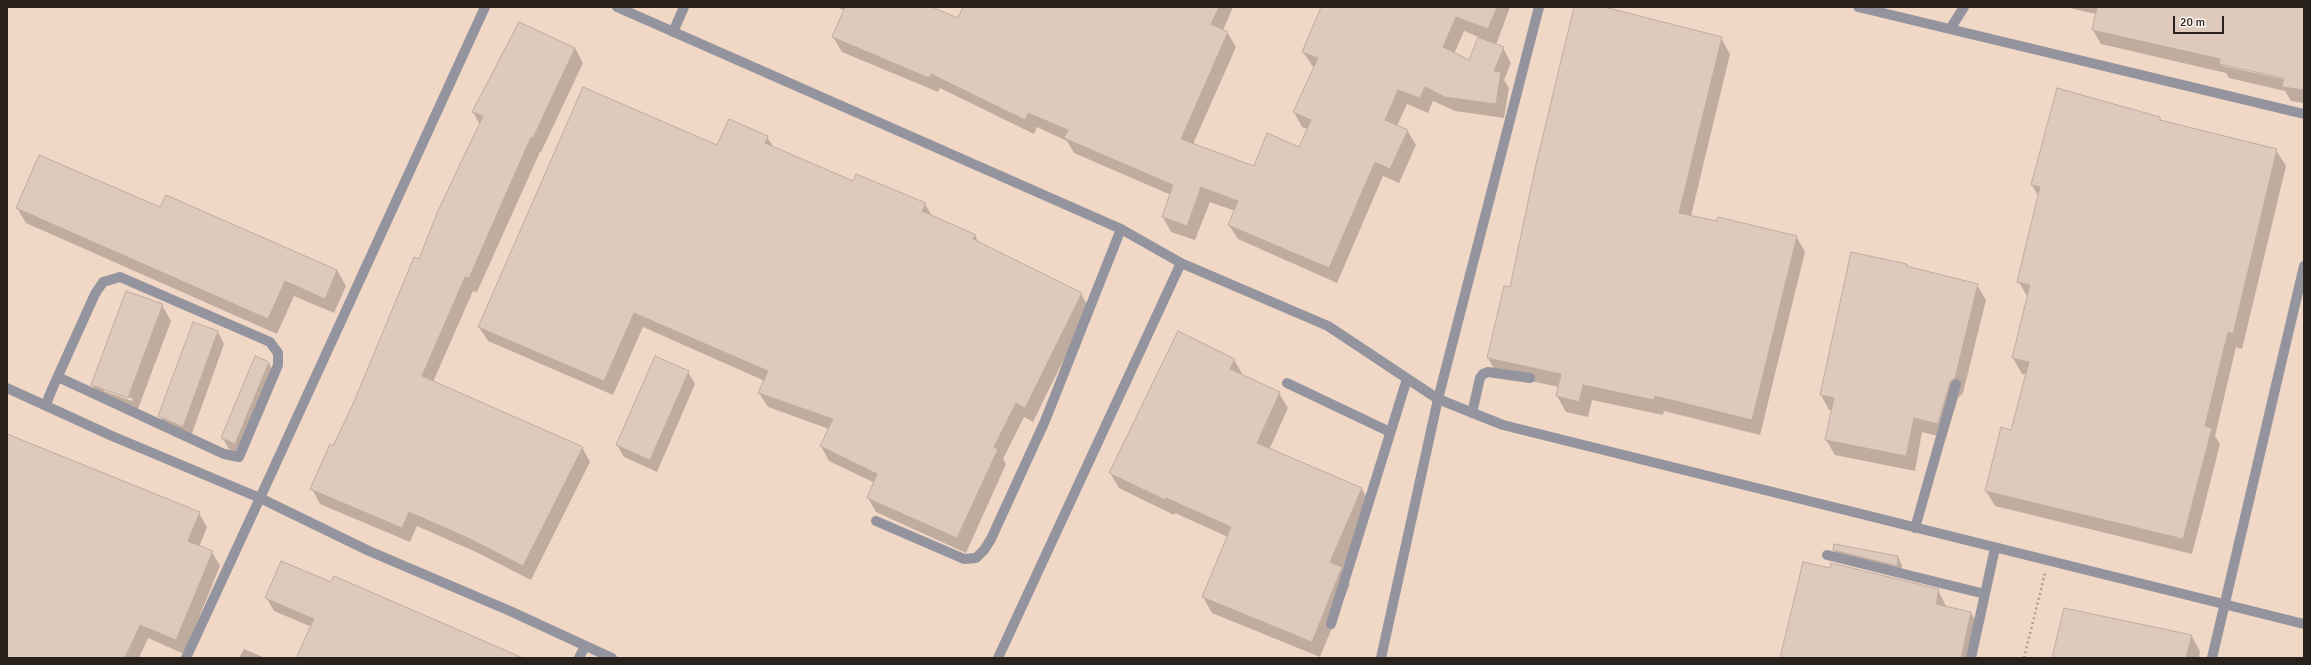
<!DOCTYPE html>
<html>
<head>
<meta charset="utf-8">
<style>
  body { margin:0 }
  #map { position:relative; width:2311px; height:665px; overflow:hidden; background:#f8e4d7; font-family:Signika,sans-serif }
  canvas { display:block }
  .frame { position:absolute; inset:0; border:8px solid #28211c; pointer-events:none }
  .scale { position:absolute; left:2173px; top:16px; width:51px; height:18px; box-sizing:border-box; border:2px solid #28211c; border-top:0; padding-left:5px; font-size:12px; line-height:14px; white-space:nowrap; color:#28211c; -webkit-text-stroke:3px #fcf4ef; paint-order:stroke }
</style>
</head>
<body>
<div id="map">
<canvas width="2311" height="665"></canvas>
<div class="frame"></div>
<div class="scale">20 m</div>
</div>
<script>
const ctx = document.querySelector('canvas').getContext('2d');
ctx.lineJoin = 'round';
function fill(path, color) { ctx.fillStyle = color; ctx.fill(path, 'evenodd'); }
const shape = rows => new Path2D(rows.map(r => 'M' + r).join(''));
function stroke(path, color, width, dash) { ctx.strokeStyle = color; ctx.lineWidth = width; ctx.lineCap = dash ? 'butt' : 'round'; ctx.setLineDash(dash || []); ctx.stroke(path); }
fill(shape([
  [7,7,2304,7,2304,658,7,658]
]), '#f1d7c6');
fill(shape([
  [837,7,929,7,959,20,964,7,1233,7,1223,30,1227,32,1236,47,1193,144,1254,167,1300,148,1308,129,1302,127,1294,112,1314,68,1303,52,1322,7,1510,7,1496,45,1503,48,1511,63,1504,80,1509,88,1504,118,1455,111,1433,101,1428,113,1407,104,1397,126,1407,130,1416,145,1399,183,1383,176,1337,283,1238,239,1229,225,1235,211,1210,202,1195,240,1171,232,1163,217,1171,195,1074,153,1067,141,1037,127,1034,134,940,88,938,92,842,52,833,37,845,11],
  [1464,31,1479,37,1470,61,1454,54],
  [1575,7,1600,7,1721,38,1730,54,1691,216,1796,236,1805,252,1760,435,1664,411,1663,415,1592,400,1588,417,1566,412,1557,396,1559,387,1497,374,1488,358,1505,287,1511,289],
  [2065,7,2304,7,2304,103,2291,101,2285,91,2229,78,2226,73,2101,44,2093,30,2096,14],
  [2220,63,2289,78,2288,80,2223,66],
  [575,48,583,63,541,152,540,152,477,292,473,291,433,382,582,447,590,462,531,580,476,552,417,526,410,542,320,504,312,489,334,447,480,125,473,112],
  [2160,118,2162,122,2276,150,2286,166,2242,349,2236,347,2215,436,2220,444,2192,554,1995,506,1986,491,2012,431,2027,375,2022,374,2013,358,2028,298,2019,282,2039,197,2032,185],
  [767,137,774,148,854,182,925,204,932,216,975,236,979,243,1081,294,1089,308,1033,422,1024,417,1003,459,1006,464,966,553,876,512,868,498,875,483,829,461,821,446,829,429,768,407,759,393,765,381,643,327,613,395,488,341,479,327,717,147],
  [17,208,161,208,337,270,346,286,334,313,294,296,277,334,26,223],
  [1906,265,1908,268,1977,285,1986,300,1963,393,1958,398,1946,438,1922,432,1915,471,1835,455,1826,440,1832,410,1829,410,1821,395],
  [162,305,171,321,136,414,101,400,92,385],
  [104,389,133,399,132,401,104,391],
  [218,332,224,344,190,439,166,428,160,416],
  [1234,360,1243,375,1279,393,1288,408,1269,450,1362,489,1371,505,1342,570,1350,584,1320,657,1212,613,1203,597,1228,537,1175,513,1174,515,1119,488,1110,473],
  [269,363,275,375,242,455,229,449,222,437],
  [688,372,695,384,657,472,624,457,617,445],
  [7,435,199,513,207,527,199,547,212,552,220,566,184,654,148,638,139,658,7,658],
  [1834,550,1898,557,1902,565,1901,573,1839,558],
  [332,583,521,658,297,658,312,627,274,611,266,597],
  [1938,590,1947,608,1971,613,1980,628,1973,658,1781,658],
  [2191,635,2200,651,2199,658,2053,658],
  [244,649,265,658,239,658]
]), '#0003');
const building = shape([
  [845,7,932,7,958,18,963,7,1219,7,1211,24,1228,32,1181,139,1254,166,1267,133,1299,147,1311,120,1293,112,1318,58,1302,52,1321,7,1497,7,1488,29,1456,17,1443,47,1469,60,1478,37,1504,47,1494,71,1501,72,1496,104,1445,97,1425,87,1420,98,1398,90,1385,120,1408,130,1390,169,1375,162,1329,268,1228,225,1238,201,1201,187,1187,226,1162,217,1173,185,1064,138,1068,130,1028,113,1025,120,931,74,929,78,832,37,845,7],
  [1574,7,1604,7,1722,37,1679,213,1717,221,1718,217,1797,236,1752,420,1655,396,1654,400,1583,385,1579,402,1556,396,1561,374,1487,358,1504,286,1510,287,1535,169,1574,7],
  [2097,7,2304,7,2304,90,2282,87,2284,78,2219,64,2220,59,2092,30,2097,7],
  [519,22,575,48,533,138,531,137,469,278,465,277,422,376,583,447,523,566,466,537,409,512,402,528,310,489,330,444,333,446,353,404,414,257,419,259,437,213,483,116,472,112,519,22],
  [583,87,717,145,729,119,768,136,765,143,853,181,856,174,926,203,922,211,976,235,973,239,1082,293,1025,408,1016,403,994,447,998,449,957,538,867,498,877,474,820,446,833,419,758,393,768,371,687,336,634,313,604,381,478,327,583,87],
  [2057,88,2160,117,2160,120,2277,149,2233,334,2228,332,2205,426,2212,428,2183,539,1985,491,2001,427,2011,430,2029,362,2012,358,2030,285,2017,282,2040,187,2031,185,2057,88],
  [39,155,160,207,166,195,337,270,325,299,285,281,268,319,16,208,39,155],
  [1851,252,1907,264,1906,266,1978,284,1955,378,1950,382,1938,424,1914,418,1906,456,1825,440,1834,398,1820,395,1851,252],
  [126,291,163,304,128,398,91,385,126,291],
  [193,322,218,331,183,427,158,416,193,322],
  [1178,331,1235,359,1230,369,1280,392,1257,443,1362,488,1330,562,1342,567,1312,642,1202,597,1231,527,1166,498,1165,500,1109,473,1178,331],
  [255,356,269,362,235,444,221,438,255,356],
  [655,356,689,371,650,460,616,445,655,356],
  [7,434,200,512,188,541,213,551,176,640,140,625,125,658,7,658,7,434],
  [1834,544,1898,556,1897,566,1833,550,1834,544],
  [281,561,331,582,334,576,523,658,296,658,314,619,265,598,281,561],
  [1803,562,1830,568,1831,563,1939,589,1936,604,1971,612,1961,658,1780,658,1803,562],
  [2064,608,2192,635,2186,658,2052,658,2064,608]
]);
fill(building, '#ddcabd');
stroke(building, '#c0ada1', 1);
stroke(shape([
  [2024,658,2045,573]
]), '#ae9f95', 2.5, [2, 3]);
stroke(shape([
  [485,7,260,498,369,551,510,611,612,658],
  [617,7,1121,229,1181,263,1328,326,1438,399,1503,425,2304,624],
  [1858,7,2304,114],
  [1950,29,1964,7],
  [673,32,684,7],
  [1287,383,1390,432],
  [7,388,112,436,260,498,186,658],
  [46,404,53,387,95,294,103,282,120,277,270,342,278,353,278,365,239,457,224,454,58,377],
  [1472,413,1480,378,1483,374,1488,372,1530,378],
  [876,521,964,559,976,558,984,550,991,539,1045,421,1121,229],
  [1915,528,1956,384],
  [1827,555,1985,594],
  [1331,624,1407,379],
  [579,658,585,646],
  [998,658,1181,263],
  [1381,658,1438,399,1539,7],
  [1971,658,1995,548],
  [2212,658,2304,266]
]), '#93949d', 10);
</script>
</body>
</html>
